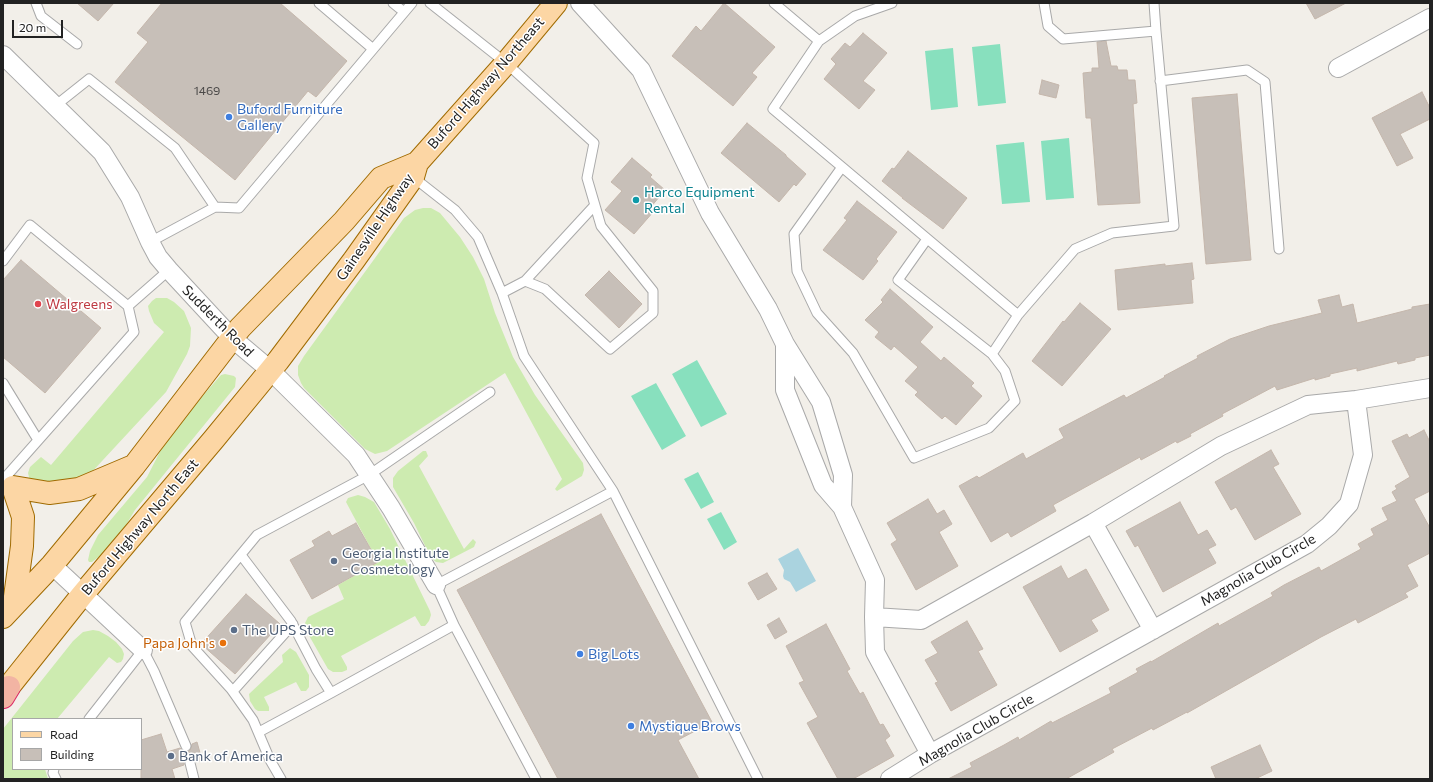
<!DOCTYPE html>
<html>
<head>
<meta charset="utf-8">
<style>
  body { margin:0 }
  #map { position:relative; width:1433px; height:782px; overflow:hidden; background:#f2efe9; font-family:Commissioner,sans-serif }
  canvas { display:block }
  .frame { position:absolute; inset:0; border:4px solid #222; pointer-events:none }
  .legend { position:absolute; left:12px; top:718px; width:130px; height:52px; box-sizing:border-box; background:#fff; border:1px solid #a7a7a7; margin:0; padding:5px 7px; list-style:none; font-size:12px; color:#222 }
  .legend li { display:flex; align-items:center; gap:8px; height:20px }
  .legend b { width:20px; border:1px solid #a7a7a7 }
  .scale { position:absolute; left:12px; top:20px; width:51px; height:18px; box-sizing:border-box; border:2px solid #222; border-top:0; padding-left:5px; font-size:12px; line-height:14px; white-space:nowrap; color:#222; -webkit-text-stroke:3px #fff; paint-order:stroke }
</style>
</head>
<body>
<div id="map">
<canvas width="1433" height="782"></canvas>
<div class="frame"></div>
<ul class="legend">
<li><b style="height:5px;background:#fcd6a4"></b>Road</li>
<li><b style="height:11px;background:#c7bfb8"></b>Building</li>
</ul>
<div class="scale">20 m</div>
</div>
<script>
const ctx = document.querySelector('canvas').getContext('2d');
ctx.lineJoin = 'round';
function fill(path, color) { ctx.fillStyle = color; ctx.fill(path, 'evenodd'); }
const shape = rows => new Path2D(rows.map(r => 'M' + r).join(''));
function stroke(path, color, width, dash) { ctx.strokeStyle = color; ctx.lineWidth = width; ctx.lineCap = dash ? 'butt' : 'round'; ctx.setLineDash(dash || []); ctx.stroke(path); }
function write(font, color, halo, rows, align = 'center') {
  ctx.font = font + ' Commissioner,sans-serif'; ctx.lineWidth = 3; ctx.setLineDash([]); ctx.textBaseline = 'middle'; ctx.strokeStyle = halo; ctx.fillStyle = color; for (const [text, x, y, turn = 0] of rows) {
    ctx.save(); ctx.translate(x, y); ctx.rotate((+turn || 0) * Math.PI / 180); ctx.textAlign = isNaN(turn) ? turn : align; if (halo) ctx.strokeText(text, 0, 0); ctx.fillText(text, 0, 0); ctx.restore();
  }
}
fill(shape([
  [423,208,431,208,440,213,460,237,473,257,484,279,495,313,513,357,535,395,583,463,584,470,582,476,557,491,555,489,562,479,505,373,387,451,375,454,365,449,304,388,301,383,298,375,298,366,304,356,404,218,415,210],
  [156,298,167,298,174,302,184,311,191,328,190,346,187,354,166,392,90,474,75,484,30,481,28,473,30,467,41,457,51,465,164,332,154,323,149,311,148,306,152,301],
  [225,374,234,376,236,378,235,387,135,510,114,545,92,562,89,562,88,560,90,551,98,535,147,477,168,436,221,375],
  [423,451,426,451,428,456,419,466,464,549,473,539,476,542,474,547,443,563,436,562,431,558,414,523,393,487,393,478,398,471],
  [358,495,365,497,374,502,390,529,430,611,431,615,429,621,425,626,421,626,415,616,341,656,347,667,347,670,342,672,333,672,328,669,307,632,305,623,308,617,344,599,338,585,378,562,346,502,348,498],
  [93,630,99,631,108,636,116,642,122,649,124,654,123,659,121,662,117,663,109,657,57,719,13,719,13,769,45,769,48,779,3,779,3,729,73,641,83,632],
  [290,648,296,652,309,675,309,687,306,691,301,691,296,682,264,697,269,707,269,711,258,711,255,709,250,701,249,694,283,662,282,655]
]), '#cdebb0');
fill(shape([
  [1000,44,1006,103,978,106,972,47],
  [953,48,958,107,931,110,925,51],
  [1069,138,1074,198,1046,200,1041,141],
  [1024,142,1030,202,1002,204,996,145],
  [697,360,727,414,701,427,672,374],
  [656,383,686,436,662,450,631,396],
  [698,472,714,502,701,509,684,479],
  [721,512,737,542,724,550,707,519]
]), '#88e0be');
fill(shape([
  [798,548,816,581,796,592,790,582,784,579,783,576,784,570,778,559]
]), '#aad3df');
const building = shape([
  [77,3,114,3,98,21,77,3],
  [162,3,280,3,347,61,316,97,308,91,235,180,115,82,148,42,137,33,162,3],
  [724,3,775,47,752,73,757,77,733,106,672,56,696,26,701,31,724,3],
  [1306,3,1346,3,1315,19,1306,3],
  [863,33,887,53,863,81,875,90,859,109,824,79,836,64,831,59,845,43,850,47,863,33],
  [1106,41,1111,66,1117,66,1118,70,1127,70,1128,80,1135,80,1137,103,1133,104,1140,203,1098,205,1091,118,1086,118,1083,73,1092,72,1092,68,1099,68,1097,42,1106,41],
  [1042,80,1059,85,1056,98,1039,94,1042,80],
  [1422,92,1430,108,1430,119,1400,134,1413,158,1397,166,1372,118,1422,92],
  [1237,94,1251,260,1206,264,1192,98,1237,94],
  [747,123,786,155,786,156,806,174,796,186,794,184,779,202,721,153,747,123],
  [908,151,967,198,943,229,902,198,903,198,882,181,892,168,894,169,908,151],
  [632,158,652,175,650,177,665,190,650,208,654,211,634,234,605,210,622,191,611,182,632,158],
  [857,201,897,232,876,259,878,261,863,280,823,250,847,220,844,218,857,201],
  [21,260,101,328,45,393,3,357,3,280,21,260],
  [1192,263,1194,279,1191,280,1193,303,1118,310,1115,270,1165,264,1165,266,1192,263],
  [609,271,642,304,619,328,585,295,609,271],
  [890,289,933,327,920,342,941,361,944,357,974,383,971,386,982,396,956,425,945,416,942,419,915,395,918,392,905,381,918,367,894,346,891,350,875,337,879,332,865,320,883,302,881,300,890,289],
  [1339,295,1342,307,1353,304,1357,323,1412,309,1412,307,1430,304,1430,355,1415,358,1415,360,1398,364,1397,361,1357,371,1357,368,1330,374,1330,376,1315,380,1315,378,1277,390,1275,386,1222,414,1223,416,1190,434,1191,436,1177,443,1176,441,1141,460,1140,457,1053,505,1056,511,1011,537,1008,532,991,542,959,486,977,476,979,478,1023,453,1026,459,1064,438,1059,429,1124,395,1126,398,1165,377,1164,376,1198,358,1197,356,1230,339,1269,326,1322,313,1318,300,1339,295],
  [1080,303,1111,329,1062,386,1032,361,1063,321,1064,322,1080,303],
  [1424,430,1430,442,1430,491,1414,499,1430,528,1430,553,1407,565,1418,586,1405,593,1408,597,1358,623,1356,619,1321,637,1187,713,1187,712,1153,730,1152,728,1112,749,1114,752,1066,779,948,779,972,767,970,763,1004,745,1018,737,1019,740,1051,721,1052,723,1111,693,1109,688,1138,672,1136,669,1151,661,1151,662,1218,623,1219,626,1273,596,1271,593,1284,585,1319,567,1321,571,1361,549,1358,544,1374,535,1371,529,1388,520,1382,508,1397,501,1392,492,1397,489,1395,486,1410,477,1392,441,1407,434,1409,438,1424,430],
  [1271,450,1279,464,1273,467,1301,514,1255,540,1236,507,1231,510,1215,482,1271,450],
  [928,499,937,514,944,510,952,524,939,532,958,566,916,590,891,544,897,540,887,523,928,499],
  [1180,502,1198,535,1207,530,1216,545,1208,549,1216,563,1163,592,1138,545,1135,547,1126,531,1180,502],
  [601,514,712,722,678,740,699,779,558,779,457,590,601,514],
  [356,523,378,562,312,599,290,560,315,546,312,541,329,531,332,536,356,523],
  [1061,566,1068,579,1086,569,1109,610,1091,620,1098,631,1060,652,1023,587,1061,566],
  [767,573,777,589,758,600,748,583,767,573],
  [246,594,280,624,235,674,201,644,246,594],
  [779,618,787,632,775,639,767,625,779,618],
  [967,621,983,649,978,651,997,685,951,711,935,683,938,682,925,660,938,653,931,642,967,621],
  [826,624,850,669,847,671,860,694,863,692,880,725,883,724,890,736,885,740,894,756,853,779,838,779,807,723,818,717,799,683,804,681,786,646,826,624],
  [161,734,167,752,180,748,183,751,188,752,191,749,192,744,197,742,202,760,196,762,192,757,186,758,184,762,184,765,172,769,175,779,141,779,141,740,161,734],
  [1260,745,1272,771,1255,779,1216,779,1211,767,1260,745]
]);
fill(building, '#c7bfb8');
stroke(building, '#c4b6ab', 1);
const service = shape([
  [36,3,41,16,77,44],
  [319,3,373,49],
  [393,3,404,12],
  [430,3,506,63,594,143,587,178,601,226,653,291,653,313,610,349,545,289,525,281,502,293],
  [774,3,819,41,773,109,1018,315,992,354,1005,371,1015,401,989,428,914,458,853,353,817,313,797,271,794,234,842,167],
  [1044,3,1048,26,1063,39,1156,31,1154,3],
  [819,41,855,16,892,3],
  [1160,81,1247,70,1265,82,1279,249],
  [55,106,89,79,175,148,215,207],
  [927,239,898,280,992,354],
  [150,242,215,207,239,208,412,3],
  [3,261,30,225,128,306],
  [525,281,595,205],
  [1018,315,1075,249,1112,233,1174,226,1156,31],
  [3,383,38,440],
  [3,480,134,332,128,306,169,270],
  [613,491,758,779],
  [241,555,291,621,316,669,331,693,259,732],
  [454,625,536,779],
  [233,691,293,624],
  [331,693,454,625,436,585,613,491,524,356,502,293,478,237,455,210,413,177],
  [89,719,143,650,154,671,186,746],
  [190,763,194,779],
  [54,769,53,773,56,779],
  [281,779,270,760,253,720,231,689,192,646,185,622,257,535,369,475,490,392]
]);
const minor = shape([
  [580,3,641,70,710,213,768,309,785,344,821,402,843,475,842,507],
  [3,55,102,152,130,197,150,242,158,257,169,270,232,338,270,370,356,455,391,508,436,585],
  [1338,68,1430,18],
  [785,344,785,390,823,485,842,507,875,580,874,617,875,652,930,754],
  [1093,523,1153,630],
  [52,565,143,650],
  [874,617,921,620,1093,523,1221,446,1308,405,1356,400,1430,388],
  [890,779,930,754,1307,544,1329,526,1349,504,1363,455,1356,400]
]);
const primary = shape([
  [14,604,22,546,23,517,13,487,49,493,79,489,131,467],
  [3,617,52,565,134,466,240,328,344,221,381,178,417,163,506,63,556,3],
  [3,694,82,595,214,439,278,361,354,260,413,177,417,163]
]);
const trunk = shape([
  [3,697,9,687]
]);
stroke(service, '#a9a9a9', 11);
stroke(minor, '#a9a9a9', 20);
stroke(primary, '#a06b00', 24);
stroke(trunk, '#dc2a67', 24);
stroke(service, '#fff', 9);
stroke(minor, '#fff', 18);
stroke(primary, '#fcd6a4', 22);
stroke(trunk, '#f2b4a3', 22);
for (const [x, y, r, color] of [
  [229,117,4,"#3f7fe0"],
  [636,200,4,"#0f9aa8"],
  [38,304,4,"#e0444e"],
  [334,561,4,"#5c6f8a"],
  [234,630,4,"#5c6f8a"],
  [223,643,4,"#e8710a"],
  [580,654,4,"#3f7fe0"],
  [631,726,4,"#3f7fe0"],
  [171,756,4,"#5c6f8a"]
]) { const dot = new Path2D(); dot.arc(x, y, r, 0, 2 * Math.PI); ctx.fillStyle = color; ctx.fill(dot); stroke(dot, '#fff', 1.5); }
write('12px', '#4b4948', null, [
  ["1469",207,91]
]);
write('14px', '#222', '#fff', [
  ["Buford Highway Northeast",486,83,-49],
  ["Gainesville Highway",375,227,-56],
  ["Sudderth Road",218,321,45],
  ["Buford Highway North East",140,527,-50],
  ["Magnolia Club Circle",1258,570,-30],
  ["Magnolia Club Circle",976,730,-30]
]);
write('14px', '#366cbe', '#fff', [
  ["Buford Furniture",237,109],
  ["Gallery",237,125],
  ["Big Lots",588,654],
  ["Mystique Brows",639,726]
], 'left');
write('14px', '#0d838f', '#fff', [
  ["Harco Equipment",644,192],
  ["Rental",644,208]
], 'left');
write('14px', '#be3a42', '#fff', [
  ["Walgreens",46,304]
], 'left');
write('14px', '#4e5e75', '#fff', [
  ["Georgia Institute",342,553],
  ["- Cosmetology",342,569],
  ["The UPS Store",242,630],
  ["Bank of America",179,756]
], 'left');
write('14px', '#c56008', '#fff', [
  ["Papa John's",215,643]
], 'right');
</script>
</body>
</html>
